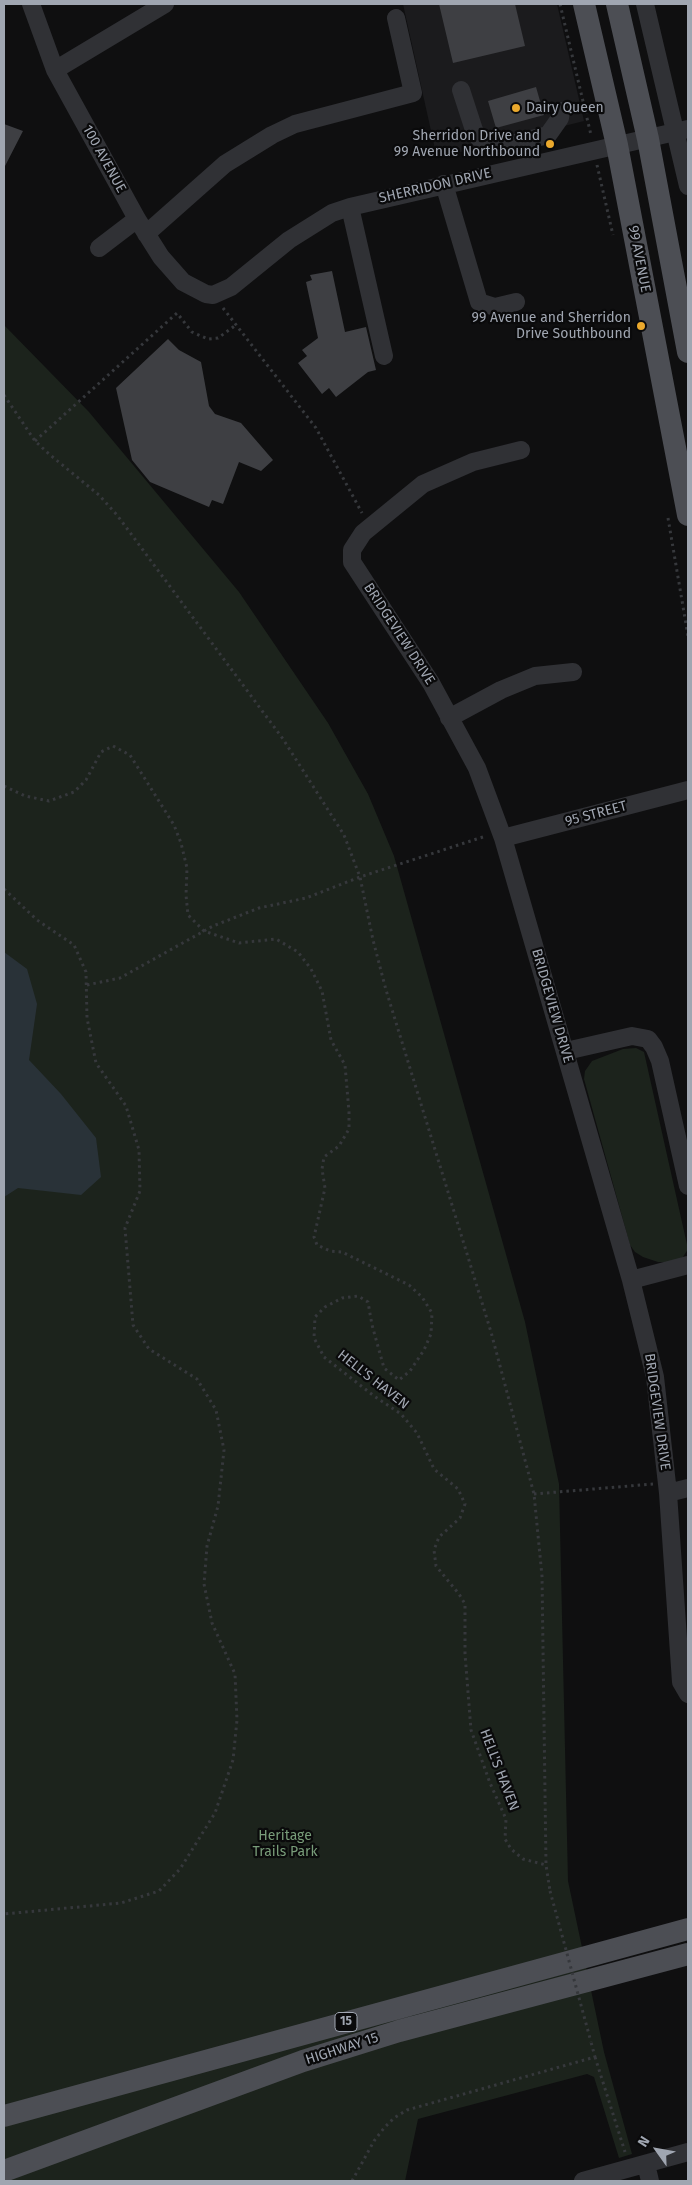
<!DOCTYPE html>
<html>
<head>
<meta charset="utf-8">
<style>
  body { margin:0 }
  #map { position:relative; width:692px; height:2185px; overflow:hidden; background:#0f0f10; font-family:"Fira Sans",sans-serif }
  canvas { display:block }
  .frame { position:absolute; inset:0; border:5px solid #a0a6b1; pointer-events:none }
  .north { position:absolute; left:632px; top:2125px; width:50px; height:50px; -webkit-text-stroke:4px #0a0a0b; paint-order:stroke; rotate:302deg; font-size:14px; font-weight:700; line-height:20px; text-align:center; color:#a0a6b1 }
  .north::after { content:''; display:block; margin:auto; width:18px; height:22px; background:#a0a6b1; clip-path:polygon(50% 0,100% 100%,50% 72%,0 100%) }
</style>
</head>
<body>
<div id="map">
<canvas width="692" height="2185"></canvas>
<div class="frame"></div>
<div class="north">N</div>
</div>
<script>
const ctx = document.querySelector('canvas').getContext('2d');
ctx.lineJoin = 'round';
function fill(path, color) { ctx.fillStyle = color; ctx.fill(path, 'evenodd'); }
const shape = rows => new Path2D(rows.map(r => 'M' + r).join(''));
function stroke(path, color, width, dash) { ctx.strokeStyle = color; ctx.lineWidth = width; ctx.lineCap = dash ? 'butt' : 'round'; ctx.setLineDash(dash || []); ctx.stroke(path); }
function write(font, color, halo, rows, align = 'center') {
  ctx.font = font + ' "Fira Sans",sans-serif'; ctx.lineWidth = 4.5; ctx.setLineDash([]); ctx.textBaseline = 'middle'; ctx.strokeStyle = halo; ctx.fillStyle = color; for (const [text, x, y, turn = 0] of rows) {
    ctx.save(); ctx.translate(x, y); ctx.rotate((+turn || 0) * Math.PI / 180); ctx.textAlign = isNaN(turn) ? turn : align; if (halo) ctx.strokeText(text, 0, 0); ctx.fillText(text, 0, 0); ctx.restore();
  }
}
fill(shape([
  [403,4,557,4,584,121,437,158]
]), '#1b1b1d');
fill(shape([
  [4,325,89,412,239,592,328,723,368,794,394,856,525,1322,559,1484,568,1881,604,2052,632,2154,619,2158,594,2077,587,2074,418,2119,405,2181,4,2181],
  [636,1048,644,1052,688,1249,683,1257,674,1262,658,1262,643,1257,635,1252,630,1245,584,1079,585,1071,592,1061,623,1049]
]), '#1c231c');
fill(shape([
  [4,952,27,969,37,1004,29,1060,61,1094,96,1138,101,1177,81,1195,18,1188,4,1197]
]), '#293238');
fill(shape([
  [439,4,515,4,525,46,453,63],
  [536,87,544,115,496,128,488,101],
  [4,124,23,131,4,168],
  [332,271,345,332,366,327,376,370,368,372,336,397,329,388,322,394,298,363,307,356,302,350,318,338,306,282,312,280,310,275],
  [168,339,179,350,201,362,209,406,215,414,241,423,273,460,261,471,239,462,223,504,212,500,209,507,150,482,132,460,116,388]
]), '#3e3f43');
stroke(shape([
  [560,4,591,135],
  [597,165,613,235],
  [223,308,316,428,362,513],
  [4,395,35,441,49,454,99,495,117,515,283,739,344,835,360,877,373,940,386,990,491,1332,534,1494,542,1576,546,1865,550,1891],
  [35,441,177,313,192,332,208,339,218,338,236,325],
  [668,518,688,636],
  [4,786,25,796,49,801,74,792,86,780,101,752,113,746,130,755,174,825,181,843,187,868,186,895,188,915,204,931,239,943,276,939,298,952,311,969,322,991,331,1040,345,1065,349,1112,349,1129,339,1146,324,1157,322,1169,325,1188,314,1237,317,1245,330,1251,342,1252,409,1285,422,1297,432,1313,431,1334,424,1350,410,1371,399,1380,384,1368,372,1325,368,1302,358,1296,342,1298,325,1307,315,1317,314,1338,324,1357,374,1396,401,1414,417,1433,434,1469,458,1489,465,1504,460,1518,439,1537,434,1550,436,1566,459,1594,465,1604,465,1654,471,1730,490,1783,506,1819,505,1839,511,1849,523,1859,546,1865],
  [4,889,37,920,74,945,86,972,87,1018,96,1063,126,1106,139,1150,140,1191,125,1228,133,1325,149,1349,197,1379,216,1410,224,1450,218,1506,207,1546,204,1584,212,1623,235,1674,237,1720,233,1760,215,1813,180,1869,159,1891,121,1903,4,1914],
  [87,985,120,978,213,926,259,908,306,898,360,877,486,836],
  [534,1494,653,1484],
  [595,2057,625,2152],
  [352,2181,374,2141,384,2128,394,2118,407,2110,595,2057,591,2042]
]), '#36383c', 3, [2.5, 4]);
stroke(shape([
  [31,4,55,70,137,219,161,257,183,282,206,294,213,295,231,287,289,240,332,213,350,207,688,129],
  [645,4,688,186],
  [55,70,165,4],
  [461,90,474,130,479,138,495,146,503,146,548,135,560,118,561,111],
  [444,184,479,302,495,307,516,302],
  [350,207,384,356],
  [146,234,225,164,272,135,295,124,413,93,396,18],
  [99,248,137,219],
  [521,450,473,462,423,484,363,533,352,550,352,562,431,683,477,768,503,838,631,1280,655,1377,668,1493,681,1682,688,1694],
  [449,718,501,690,535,676,573,672],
  [503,838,688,790],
  [566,1051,632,1036,648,1039,654,1047,660,1061,688,1186],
  [631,1280,688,1265],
  [668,1493,688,1488],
  [646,2164,650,2181],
  [583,2181,688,2152]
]), '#303135', 18);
stroke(shape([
  [584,4,617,145,688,515],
  [617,4,648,139,688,352],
  [4,2116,688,1929],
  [4,2171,303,2061,399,2031,688,1954]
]), '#4c4e54', 22);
stroke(shape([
  [550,1891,591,2042]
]), '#36383c', 3, [2.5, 4]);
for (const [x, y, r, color] of [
  [516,108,5,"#eba92d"],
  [550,144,5,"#eba92d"],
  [641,326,5,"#eba92d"]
]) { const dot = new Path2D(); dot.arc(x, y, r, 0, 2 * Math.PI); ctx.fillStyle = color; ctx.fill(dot); stroke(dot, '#0a0a0b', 2); }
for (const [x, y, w] of [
  [346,2022,22]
]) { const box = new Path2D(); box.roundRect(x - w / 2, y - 9.5, w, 19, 4); ctx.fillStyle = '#0a0a0b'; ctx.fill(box); stroke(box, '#a0a6b1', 1); }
write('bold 12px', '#a0a6b1', null, [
  ["15",346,2022]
]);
write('14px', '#a0a6b1', '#0a0a0b', [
  ["Dairy Queen",526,108,"left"],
  ["Sherridon Drive and",540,136],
  ["99 Avenue Northbound",540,152],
  ["99 Avenue and Sherridon",631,318],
  ["Drive Southbound",631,334]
], 'right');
write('14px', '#a0a6b1', '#0a0a0b', [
  ["100 AVENUE",104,159,61],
  ["SHERRIDON DRIVE",435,186,-13],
  ["99 AVENUE",639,259,79],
  ["BRIDGEVIEW DRIVE",399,634,57],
  ["95 STREET",596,814,-15],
  ["BRIDGEVIEW DRIVE",552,1006,74],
  ["HELL'S HAVEN",373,1380,38],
  ["BRIDGEVIEW DRIVE",657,1412,82],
  ["HELL'S HAVEN",499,1770,69],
  ["HIGHWAY 15",342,2049,-18]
]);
write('14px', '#789c79', '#0a0a0b', [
  ["Heritage",285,1836],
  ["Trails Park",285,1852]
]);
</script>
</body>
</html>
